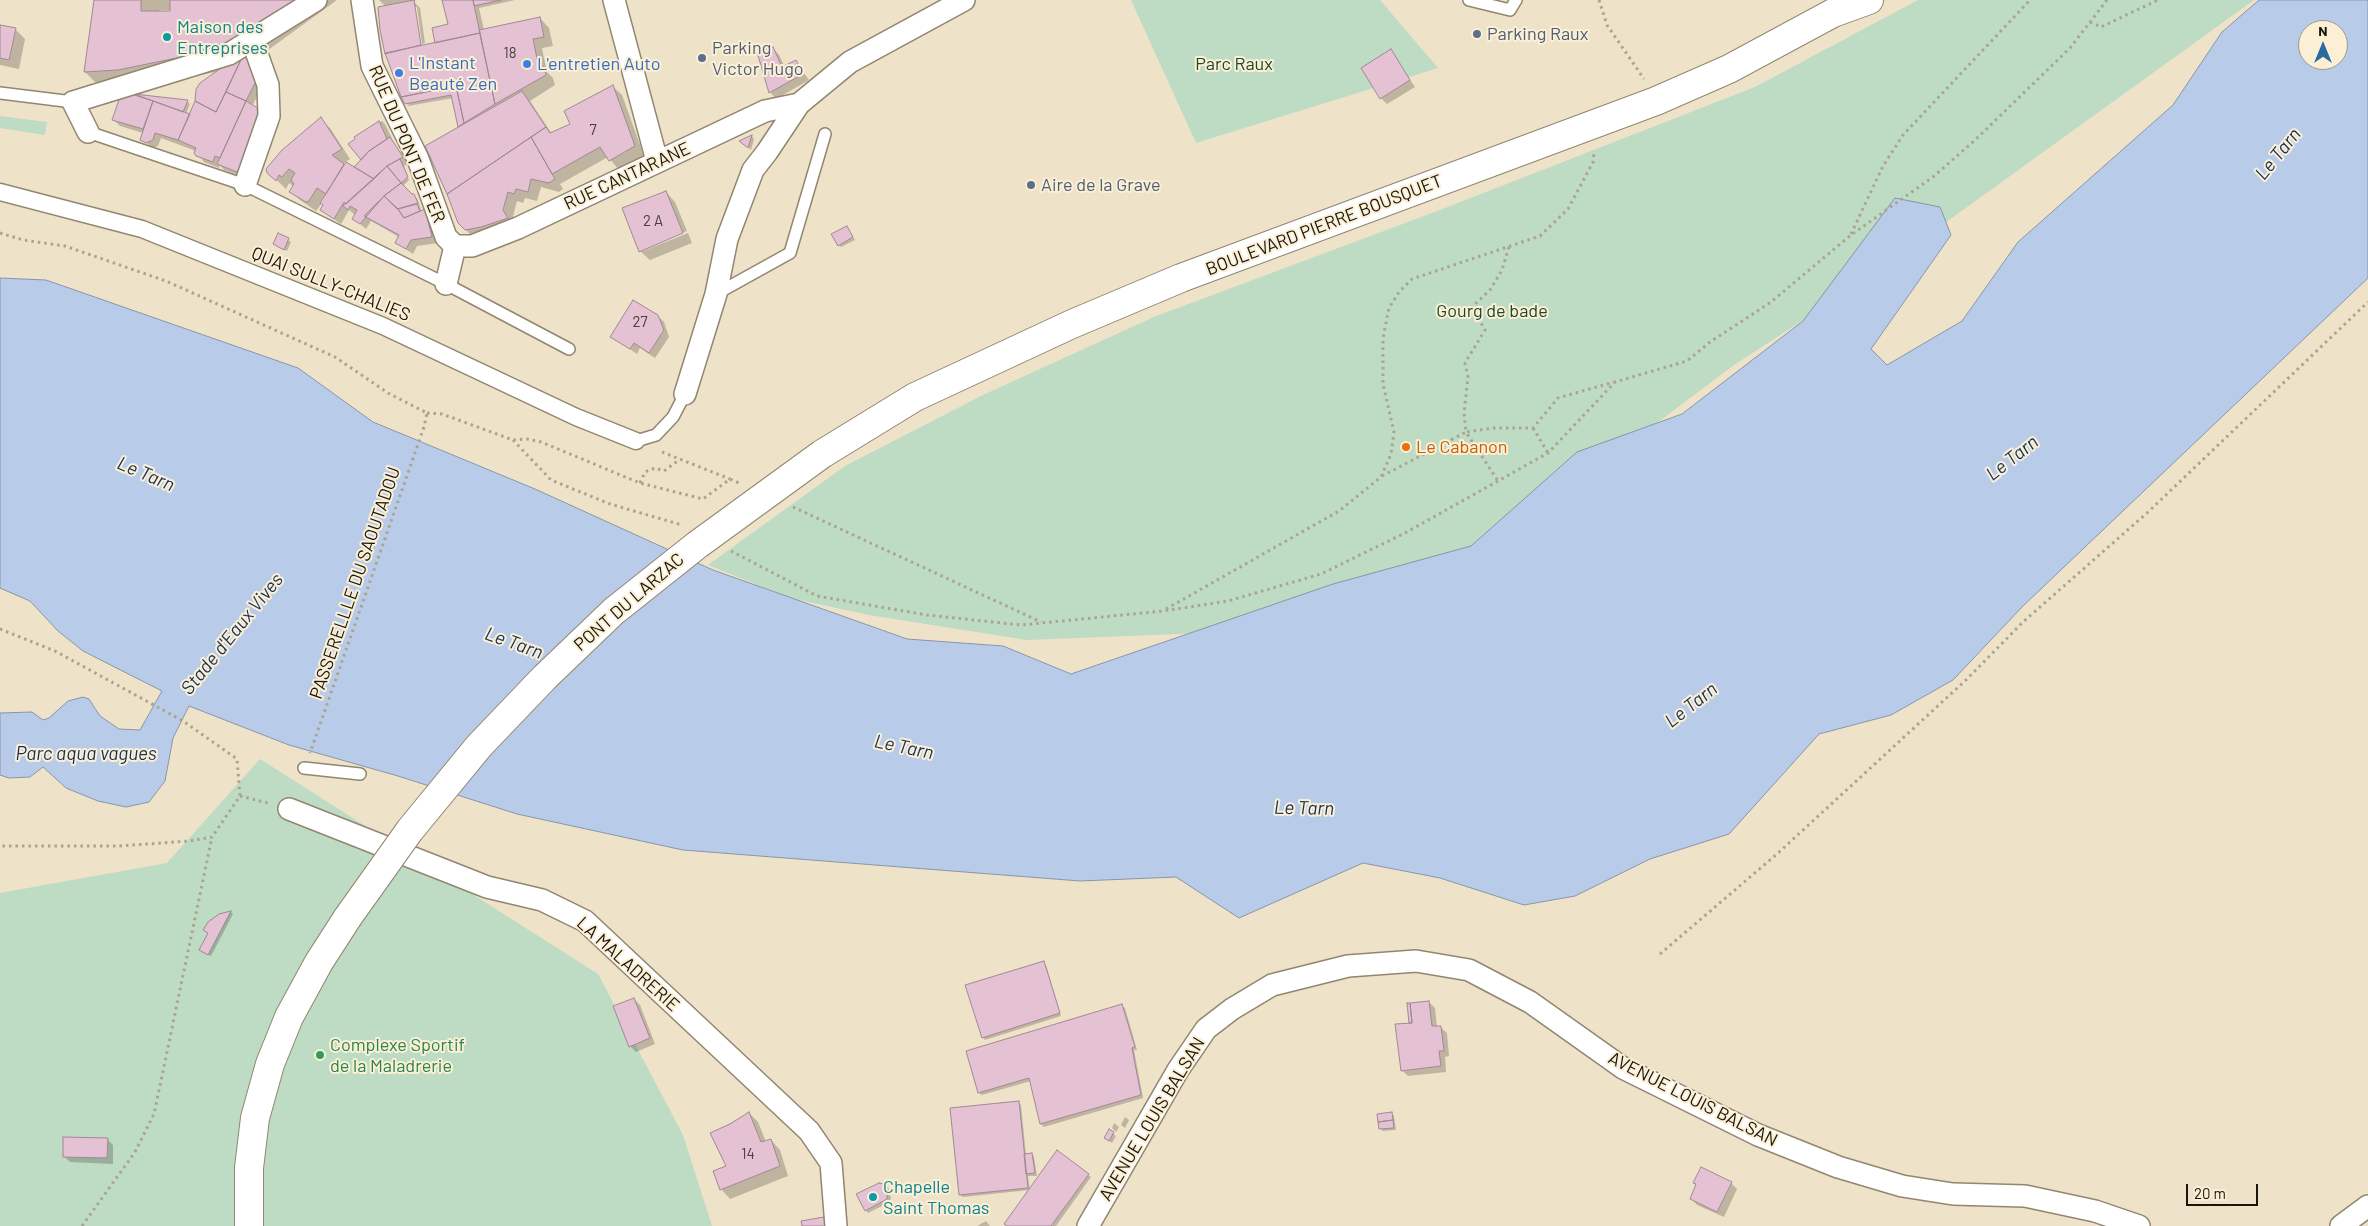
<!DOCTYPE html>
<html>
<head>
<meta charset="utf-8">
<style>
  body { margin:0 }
  #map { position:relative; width:2368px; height:1226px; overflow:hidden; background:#eee2c9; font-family:Barlow,sans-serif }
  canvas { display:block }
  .north { position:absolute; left:2298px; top:20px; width:50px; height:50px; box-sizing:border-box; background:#fbefd6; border:1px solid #a19885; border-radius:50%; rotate:0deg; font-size:14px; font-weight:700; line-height:20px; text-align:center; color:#19150c }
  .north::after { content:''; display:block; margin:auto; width:18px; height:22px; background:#296aa0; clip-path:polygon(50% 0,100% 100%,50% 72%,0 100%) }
  .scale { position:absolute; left:2186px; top:1184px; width:72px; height:22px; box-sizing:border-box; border:2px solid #19150c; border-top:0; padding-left:6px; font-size:15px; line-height:18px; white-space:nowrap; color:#19150c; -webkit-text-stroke:4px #fbefd6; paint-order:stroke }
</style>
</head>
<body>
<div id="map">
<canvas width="2368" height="1226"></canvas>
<div class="north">N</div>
<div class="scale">20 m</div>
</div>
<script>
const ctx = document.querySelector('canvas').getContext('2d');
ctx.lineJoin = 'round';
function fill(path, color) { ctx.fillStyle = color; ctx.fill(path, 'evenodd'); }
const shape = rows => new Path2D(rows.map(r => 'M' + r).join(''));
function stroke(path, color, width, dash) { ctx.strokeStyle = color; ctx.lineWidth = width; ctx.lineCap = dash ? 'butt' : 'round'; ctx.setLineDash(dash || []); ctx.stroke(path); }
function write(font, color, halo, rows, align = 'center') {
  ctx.font = font + ' Barlow,sans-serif'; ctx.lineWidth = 4; ctx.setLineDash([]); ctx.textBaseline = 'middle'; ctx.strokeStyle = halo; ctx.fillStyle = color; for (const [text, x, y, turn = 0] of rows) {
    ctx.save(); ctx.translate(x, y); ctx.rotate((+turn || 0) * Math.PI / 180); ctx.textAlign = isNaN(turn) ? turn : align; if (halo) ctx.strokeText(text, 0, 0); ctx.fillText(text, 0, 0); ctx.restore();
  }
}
fill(shape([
  [1131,0,1380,0,1438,68,1196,143],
  [1918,0,2254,0,1870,277,1734,365,1625,447,1450,567,1228,632,1027,640,869,615,790,598,708,565,845,466,983,395,1154,317,1440,210,1755,87],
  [0,116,47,122,45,135,0,128],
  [260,759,598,974,683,1135,712,1226,0,1226,0,893,167,863]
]), '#bedbc3');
const water = shape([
  [2259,0,2368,0,2368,278,2023,606,1953,680,1891,715,1819,734,1729,834,1650,859,1575,896,1524,905,1440,878,1363,863,1239,918,1176,877,1080,881,683,850,517,814,398,776,289,745,189,706,173,738,165,781,149,802,126,807,98,801,66,788,43,767,30,777,9,778,0,775,0,713,32,712,43,720,49,718,68,701,83,697,89,699,100,716,119,729,140,730,162,691,83,651,58,631,30,601,0,588,0,278,46,280,298,368,373,422,535,489,713,570,907,639,1003,646,1071,674,1333,584,1471,546,1577,452,1682,414,1803,321,1895,198,1940,207,1951,235,1871,349,1887,365,1962,321,2018,242,2173,105,2222,32,2259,0],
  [2308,30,2338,30,2338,60,2308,60,2308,30]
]);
fill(water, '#b8ccea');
stroke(water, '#8895a7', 1);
fill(shape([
  [96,0,337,0,253,61,263,86,252,106,244,177,224,170,220,165,219,168,204,162,196,151,161,138,158,146,153,148,141,139,143,133,120,126,114,120,141,99,138,96,187,101,190,104,186,114,191,116,220,71,137,88,103,90,85,72],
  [159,10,172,10,172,13,159,13],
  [379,0,417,0,413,1,420,8,425,43,422,44,417,7,414,7,419,44,388,51,388,54,420,47,421,52,423,51,422,46,438,43,434,29,450,25,444,0,515,0,479,8,484,30,540,18,549,28,553,46,542,48,547,72,553,78,555,85,530,101,552,134,571,124,565,112,612,86,622,95,644,156,619,170,608,157,560,184,563,189,559,192,541,187,537,201,525,198,523,203,517,201,512,220,516,227,491,236,475,239,459,223,427,146,459,127,453,98,408,106,407,105,410,105,405,103,386,53,379,8,386,7],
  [0,27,16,30,25,39,19,69,0,65],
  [773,48,779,55,785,67,795,61,809,80,776,99,771,93,758,53],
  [1390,51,1415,87,1387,104,1381,98],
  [320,119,330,128,350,159,342,164,355,169,362,160,356,137,380,122,382,121,385,124,393,141,408,164,404,166,409,180,403,186,411,196,417,198,422,212,424,211,430,217,438,243,417,246,413,254,396,243,399,237,371,221,366,229,353,218,355,215,349,210,341,224,321,210,325,205,322,203,316,211,300,200,290,191,293,186,289,183,286,189,268,172],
  [752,136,754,139,751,150,742,141],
  [666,192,675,202,687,231,643,249,643,251,688,233,692,243,650,260,640,251],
  [847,227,855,240,841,247,839,245],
  [279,234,291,242,287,251,274,244],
  [658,316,664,322,669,337,655,358,640,348,637,354,612,337],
  [231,912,233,914,211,956,203,952,209,933,205,930,219,915],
  [1043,962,1046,965,1061,1016,985,1040,983,1037],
  [634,999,640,1005,655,1044,636,1052,630,1046],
  [1429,1002,1435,1008,1437,1027,1440,1027,1447,1033,1449,1056,1445,1057,1446,1072,1408,1076,1402,1070,1410,1024,1408,1004],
  [1122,1006,1125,1008,1137,1050,1134,1050,1143,1098,1044,1127,1041,1124,1031,1081,982,1095,979,1093],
  [1018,1102,1021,1105,1026,1155,1032,1154,1034,1157,1037,1176,1028,1176,1030,1190,963,1197,960,1195],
  [749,1113,758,1122,766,1142,771,1140,780,1150,788,1176,730,1199,721,1189,727,1167,712,1133],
  [1392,1114,1394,1116,1396,1130,1383,1131,1380,1128],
  [1125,1117,1129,1120,1125,1128,1121,1125],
  [1114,1123,1119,1127,1116,1132,1112,1128],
  [1110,1131,1116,1136,1112,1143,1105,1138],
  [107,1139,113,1145,113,1164,70,1162,64,1156],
  [1088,1175,1091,1177,1056,1226,1008,1226],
  [1695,1183,1731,1183,1737,1189,1724,1217,1697,1205,1691,1198,1697,1185],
  [886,1188,891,1197,890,1202,868,1213,866,1210],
  [986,1221,990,1226,977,1226]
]), '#0003');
const building = shape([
  [94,0,141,0,141,11,170,11,170,0,297,0,230,47,118,70,84,72,94,0],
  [414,0,421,45,385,54,380,30,378,7,414,0],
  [442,0,473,0,480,33,435,43,432,28,448,24,442,0],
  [473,0,501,0,474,6,473,0],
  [540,17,544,37,533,39,539,68,544,67,546,75,495,104,479,30,540,17],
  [0,25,16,28,9,60,0,58,0,25],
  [480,33,495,104,464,123,456,86,401,97,385,53,480,33],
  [773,47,782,67,796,60,803,74,769,93,757,52,773,47],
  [1391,49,1410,80,1380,99,1361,68,1391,49],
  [245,51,216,112,195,101,196,89,200,83,245,51],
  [245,51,257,79,246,101,226,92,245,51],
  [613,85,635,146,609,161,600,147,552,174,531,137,546,127,550,133,570,124,564,111,613,85],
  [456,86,464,123,458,127,451,95,405,104,401,97,456,86],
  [122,91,153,101,143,129,112,120,122,91],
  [522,91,546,127,447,194,425,146,522,91],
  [226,92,246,101,220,158,215,156,213,162,196,156,194,153,196,148,178,140,195,101,216,112,226,92],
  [134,94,188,100,183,112,134,94],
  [153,101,190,114,178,140,155,133,153,140,146,143,140,140,153,101],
  [246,101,261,110,240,171,237,172,217,164,246,101],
  [321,117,342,149,332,155,344,164,326,194,317,188,309,201,306,202,289,192,294,184,291,180,295,173,289,169,282,177,279,175,276,181,267,173,266,169,282,150,321,117],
  [379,121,387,139,369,151,361,160,348,144,355,139,354,137,379,121],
  [752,135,748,148,739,141,752,135],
  [390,137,403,157,387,166,374,179,354,167,369,151,390,137],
  [531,137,555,179,549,183,531,179,528,192,516,189,514,194,508,192,503,210,508,218,481,227,465,230,458,223,447,194,531,137],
  [400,159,408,177,401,183,387,166,400,159],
  [346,162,374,179,346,204,344,202,334,219,320,210,323,205,320,203,346,162],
  [387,166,401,183,384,196,360,224,352,219,357,210,350,206,348,210,343,206,387,166],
  [401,183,412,194,414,194,418,203,397,209,384,196,401,183],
  [666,191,683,233,639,252,622,208,666,191],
  [384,196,398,209,404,218,425,209,432,237,411,240,406,249,395,243,399,235,364,216,384,196],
  [417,204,420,211,404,218,398,209,417,204],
  [847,226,853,237,838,246,831,234,847,226],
  [278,233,289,238,284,250,273,244,278,233],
  [633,300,658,315,664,330,649,353,634,343,630,349,610,337,633,300],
  [231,911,208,955,199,950,208,933,203,930,208,922,219,914,231,911],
  [1044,961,1060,1013,982,1038,965,985,1044,961],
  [634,998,650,1038,629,1047,613,1006,634,998],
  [1429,1001,1432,1026,1441,1026,1444,1051,1439,1051,1441,1066,1401,1071,1395,1024,1412,1023,1410,1003,1429,1001],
  [1407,1003,1410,1003,1412,1023,1409,1023,1407,1003],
  [1122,1004,1135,1047,1132,1048,1141,1095,1040,1124,1029,1078,978,1093,966,1051,1122,1004],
  [1019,1101,1028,1188,959,1195,950,1108,1019,1101],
  [749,1112,761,1142,771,1139,780,1166,720,1190,713,1171,726,1166,710,1133,730,1124,749,1112],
  [1392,1112,1393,1120,1378,1122,1377,1114,1392,1112],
  [1393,1120,1394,1128,1379,1129,1378,1122,1393,1120],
  [1109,1129,1114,1132,1109,1141,1104,1138,1109,1129],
  [63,1137,108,1138,107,1158,63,1157,63,1137],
  [1057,1150,1089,1174,1051,1226,1007,1226,1004,1224,1057,1150],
  [1032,1153,1035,1173,1026,1174,1024,1154,1032,1153],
  [1701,1167,1732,1182,1717,1212,1690,1199,1696,1184,1693,1183,1701,1167],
  [879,1183,884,1184,888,1188,887,1199,865,1211,856,1194,879,1183],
  [824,1217,825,1226,802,1226,801,1221,824,1217]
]);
fill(building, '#e4c1d3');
stroke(building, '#a18895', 1);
const service = shape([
  [1469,0,1510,10,1516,0],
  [0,93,73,102],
  [88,132,245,185,446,284,569,349],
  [716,294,790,253,825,134],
  [636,441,656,435,673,417,685,394],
  [304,768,360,774]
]);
const pedestrian = shape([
  [0,192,142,229,383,326,576,417,636,441]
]);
const minor = shape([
  [362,0,372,66,418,159,446,237,455,246,446,284],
  [614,0,657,161],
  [88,132,73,102,229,54,316,0],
  [245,185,269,116,268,85,252,40],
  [455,246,472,246,518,228,765,111,799,104],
  [685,394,716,294,727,239,753,170,767,152,799,104,850,62,964,0],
  [289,809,487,887,542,900,585,921,809,1131,831,1163,836,1226],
  [1088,1226,1178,1070,1206,1029,1232,1009,1272,985,1348,966,1416,961,1469,970,1530,1002,1623,1068,1758,1135,1838,1167,1902,1186,1953,1194,2025,1196,2095,1211,2139,1226],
  [2341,1226,2368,1206]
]);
const primary = shape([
  [822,454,915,397,1072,324,1181,278,1656,101,1729,69,1833,13,1869,0],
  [249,1226,249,1168,255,1118,270,1064,289,1017,319,962,348,917]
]);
stroke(service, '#91866f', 14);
stroke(pedestrian, '#91866f', 19);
stroke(minor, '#91866f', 24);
stroke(primary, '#91866f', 30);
stroke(shape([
  [1599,0,1607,25,1644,79],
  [2090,22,2101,27,2158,0],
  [0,233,23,240,65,246,166,281,335,357,388,393,427,413,424,427,310,753],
  [1851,234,1883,166,1903,135,2030,0],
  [1509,247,1502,270,1490,290,1472,307,1485,330,1465,363,1468,377,1464,413,1466,432,1493,428,1533,428,1558,398,1614,382],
  [427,413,442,414,513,440,527,439,541,442,640,483,703,499,730,479,739,483],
  [1533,428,1548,453],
  [513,440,551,480,610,504,682,525],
  [662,452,730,479],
  [1382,476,1466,432,1498,481],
  [640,483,645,472,655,468,664,471,679,460],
  [793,507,1041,622],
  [731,551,817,596,927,615,1021,625,1163,611,1228,601,1321,574,1405,533,1548,453,1615,382,1687,361,1710,342,1771,302,1851,235,1933,177,1974,141,2070,48,2107,0],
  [1166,609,1339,511,1381,477,1391,454,1394,432,1383,384,1383,338,1389,308,1399,292,1412,279,1540,236,1568,209,1593,162,1594,152],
  [0,629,55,651,183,721,237,759,240,796,212,837,189,841,119,846,0,846],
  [240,796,268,803],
  [1660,954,1777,854,1966,680,2023,622,2147,513,2368,302],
  [82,1226,135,1152,154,1114,212,837]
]), '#aca38f', 3, [2.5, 4]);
stroke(service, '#fff', 11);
stroke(pedestrian, '#fff', 16);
stroke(minor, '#fff', 21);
stroke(primary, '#fff', 28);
const primaryBridge = shape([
  [348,917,410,830,479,746,545,677,614,611,697,545,822,454]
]);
stroke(primaryBridge, '#91866f', 30, []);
stroke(primaryBridge, '#fff', 28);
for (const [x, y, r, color] of [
  [1477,34,5,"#5c6f8a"],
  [167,37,5,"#0f9aa8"],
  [702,58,5,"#5c6f8a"],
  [527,64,5,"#3f7fe0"],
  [399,73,5,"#3f7fe0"],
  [1031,185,5,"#5c6f8a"],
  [1406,447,5,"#e8710a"],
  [320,1055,5,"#2e9e5b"],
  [873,1197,5,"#0f9aa8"]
]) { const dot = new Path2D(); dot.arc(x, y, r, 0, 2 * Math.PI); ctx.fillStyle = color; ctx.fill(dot); stroke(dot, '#fbefd6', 2); }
write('15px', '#4c403e', null, [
  ["18",510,53],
  ["7",593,130],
  ["2 A",653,221],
  ["27",640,322],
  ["14",748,1154]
]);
write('18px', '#0d838f', '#fbefd6', [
  ["Maison des",177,27],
  ["Entreprises",177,48],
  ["Chapelle",883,1187],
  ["Saint Thomas",883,1208]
], 'left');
write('18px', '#4e5e75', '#fbefd6', [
  ["Parking Raux",1487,34],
  ["Parking",712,48],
  ["Victor Hugo",712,69],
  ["Aire de la Grave",1041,185]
], 'left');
write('18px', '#366cbe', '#fbefd6', [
  ["L'Instant",409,63],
  ["Beauté Zen",409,84],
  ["L'entretien Auto",537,64]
], 'left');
write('18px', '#1b4928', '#fbefd6', [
  ["Parc Raux",1234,64],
  ["Gourg de bade",1492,311]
]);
write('18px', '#19150c', '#fbefd6', [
  ["RUE DU PONT DE FER",407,144,67],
  ["RUE CANTARANE",627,176,-25],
  ["BOULEVARD PIERRE BOUSQUET",1324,225,-21],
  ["QUAI SULLY-CHALIES",331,284,22],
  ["PASSERELLLE DU SAOUTADOU",355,583,-71],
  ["PONT DU LARZAC",629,602,-41],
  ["LA MALADRERIE",628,964,42],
  ["AVENUE LOUIS BALSAN",1693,1099,27],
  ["AVENUE LOUIS BALSAN",1152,1119,-59]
]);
write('18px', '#c56008', '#fbefd6', [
  ["Le Cabanon",1416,447]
], 'left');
write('18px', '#27864d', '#fbefd6', [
  ["Complexe Sportif",330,1045],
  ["de la Maladrerie",330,1066]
], 'left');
write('italic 19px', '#153057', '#fbefd6', [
  ["Le Tarn",2278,154,-51],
  ["Le Tarn",2012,458,-38],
  ["Le Tarn",146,474,23],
  ["Stade d'Eaux Vives",232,634,-51],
  ["Le Tarn",514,643,20],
  ["Le Tarn",1691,705,-38],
  ["Le Tarn",904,747,12],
  ["Parc aqua vagues",86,754],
  ["Le Tarn",1304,808,1]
]);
</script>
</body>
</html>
